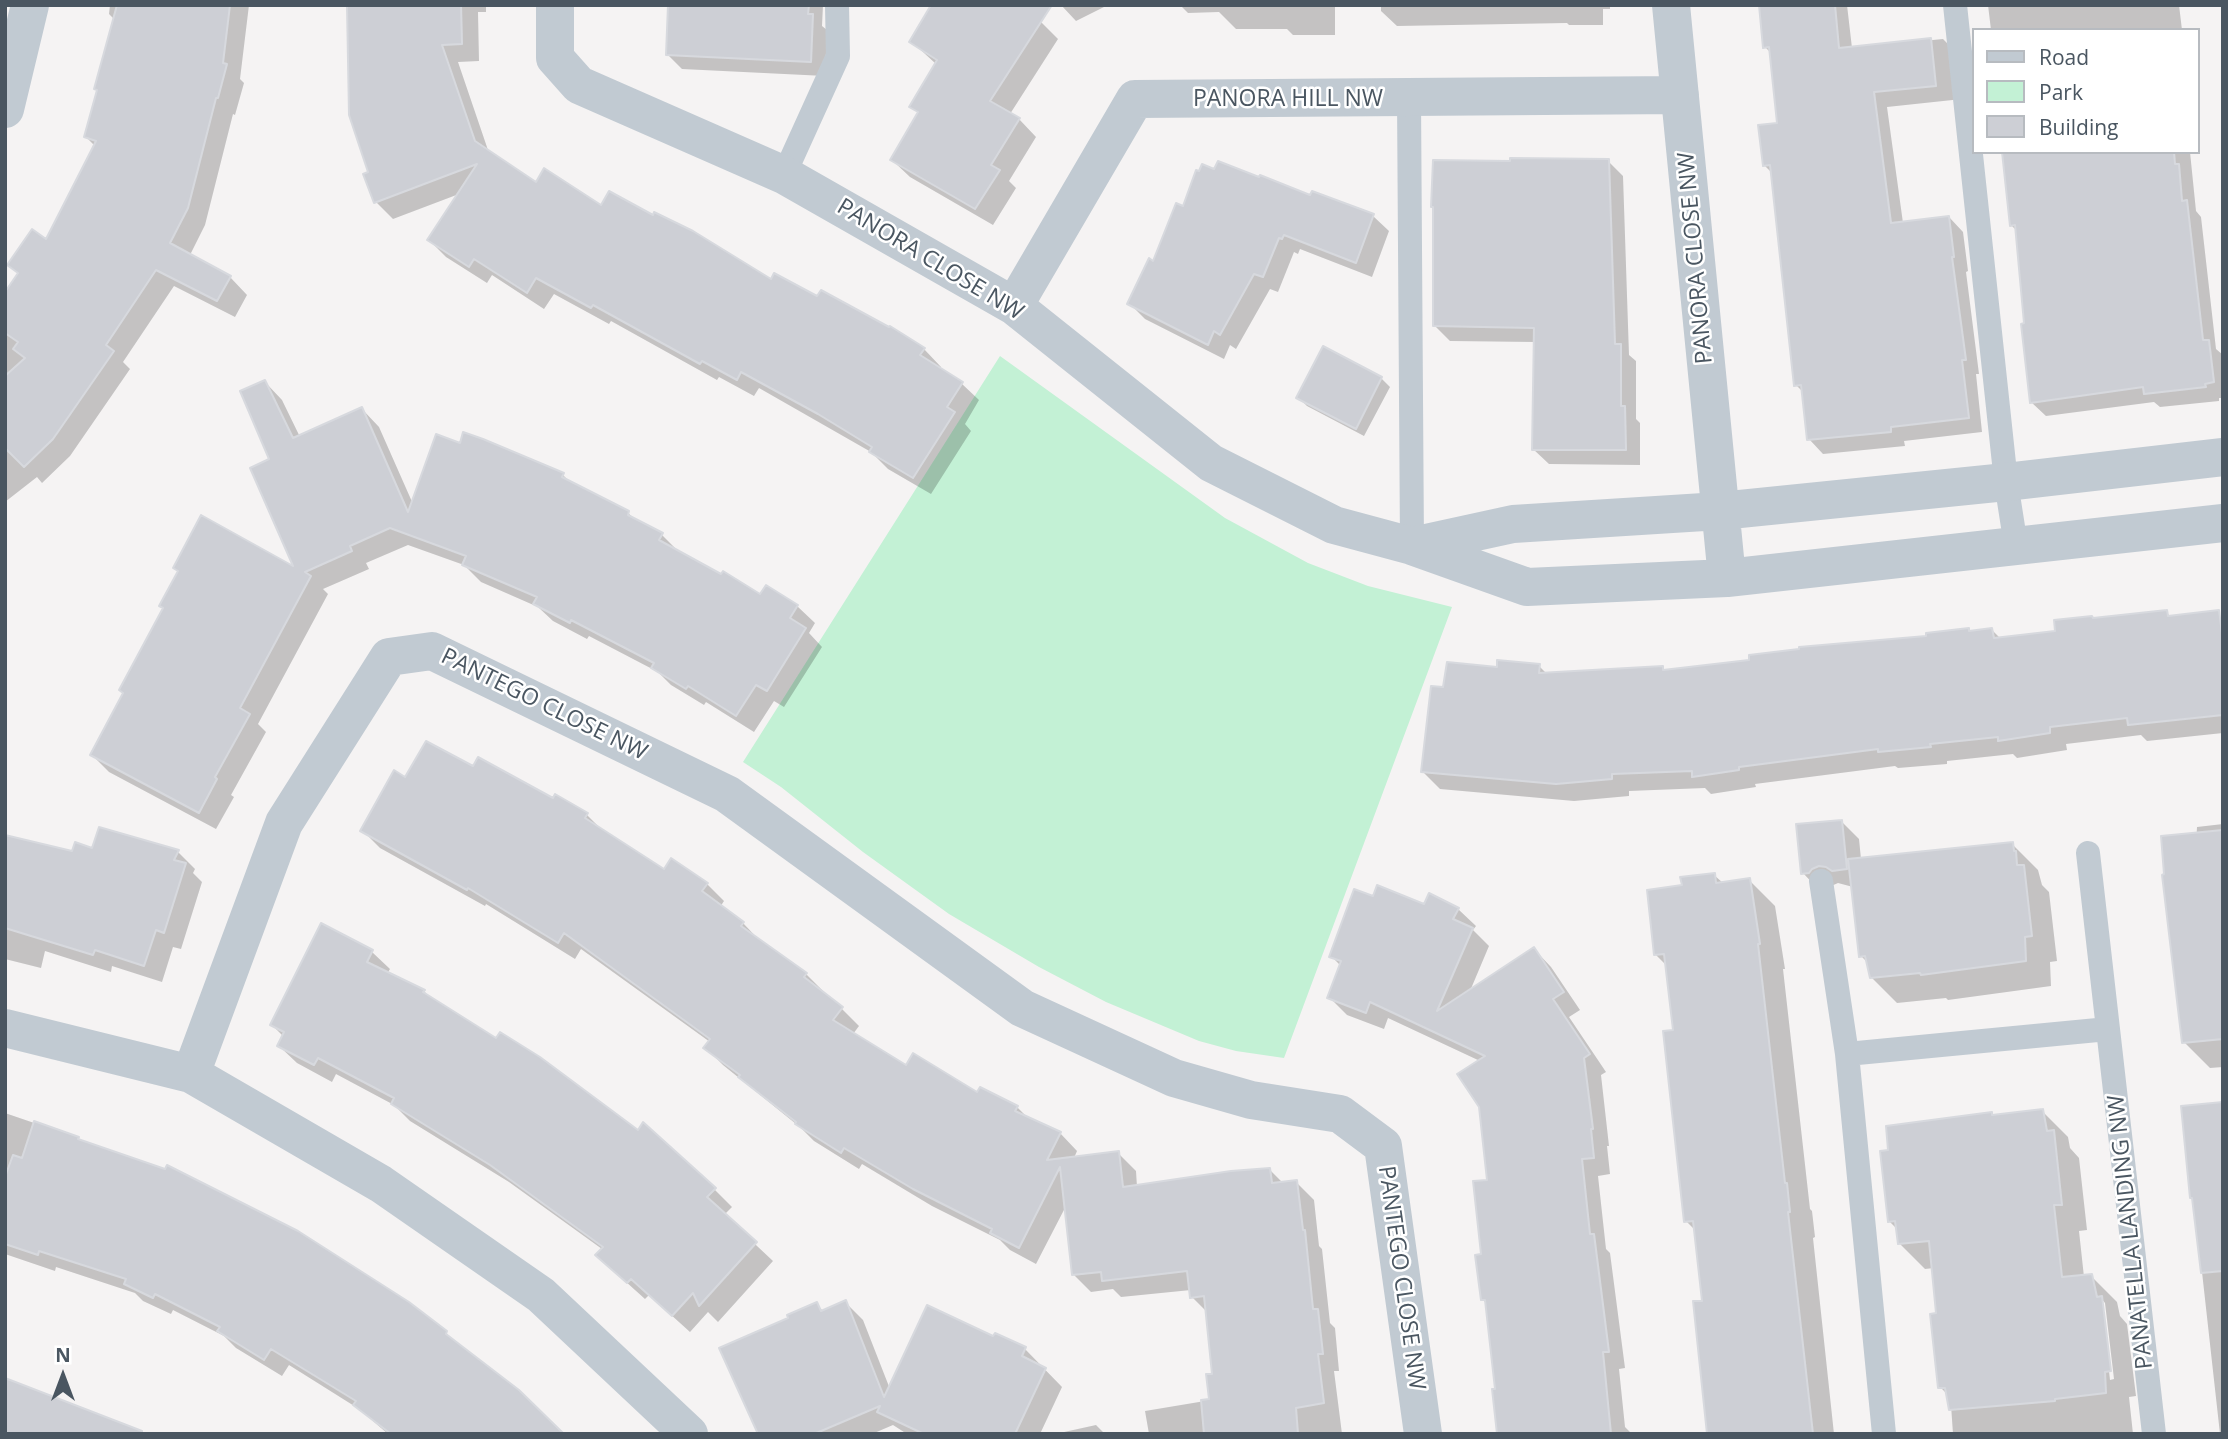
<!DOCTYPE html>
<html>
<head>
<meta charset="utf-8">
<style>
  body { margin:0 }
  #map { position:relative; width:2228px; height:1439px; overflow:hidden; background:#f5f3f3; font-family:"Open Sans",sans-serif }
  canvas { display:block }
  .frame { position:absolute; inset:0; border:7px solid #4a5661; pointer-events:none }
  .legend { position:absolute; left:1972px; top:28px; width:228px; height:126px; box-sizing:border-box; background:#fff; border:2px solid #b7bbc0; margin:0; padding:9px 12px; list-style:none; font-size:21px; color:#4a5661 }
  .legend li { display:flex; align-items:center; gap:14px; height:35px }
  .legend b { width:35px; border:2px solid #b7bbc0 }
  .north { position:absolute; left:28px; top:1341px; width:70px; height:70px; -webkit-text-stroke:5px #fff; paint-order:stroke; rotate:0deg; font-size:19px; font-weight:700; line-height:28px; text-align:center; color:#4a5661 }
  .north::after { content:''; display:block; margin:auto; width:24px; height:32px; background:#4a5661; clip-path:polygon(50% 0,100% 100%,50% 72%,0 100%) }
</style>
</head>
<body>
<div id="map">
<canvas width="2228" height="1439"></canvas>
<div class="frame"></div>
<ul class="legend">
<li><b style="height:9px;background:#c1cad2"></b>Road</li>
<li><b style="height:19px;background:#c3f1d5"></b>Park</li>
<li><b style="height:19px;background:#cdcfd5"></b>Building</li>
</ul>
<div class="north">N</div>
</div>
<script>
const ctx = document.querySelector('canvas').getContext('2d');
ctx.lineJoin = 'round';
function fill(path, color) { ctx.fillStyle = color; ctx.fill(path, 'evenodd'); }
const shape = rows => new Path2D(rows.map(r => 'M' + r).join(''));
function stroke(path, color, width, dash) { ctx.strokeStyle = color; ctx.lineWidth = width; ctx.lineCap = dash ? 'butt' : 'round'; ctx.setLineDash(dash || []); ctx.stroke(path); }
function write(font, color, halo, rows, align = 'center') {
  ctx.font = font + ' "Open Sans",sans-serif'; ctx.lineWidth = 5; ctx.setLineDash([]); ctx.textBaseline = 'middle'; ctx.strokeStyle = halo; ctx.fillStyle = color; for (const [text, x, y, turn = 0] of rows) {
    ctx.save(); ctx.translate(x, y); ctx.rotate((+turn || 0) * Math.PI / 180); ctx.textAlign = isNaN(turn) ? turn : align; if (halo) ctx.strokeText(text, 0, 0); ctx.fillText(text, 0, 0); ctx.restore();
  }
}
fill(shape([
  [1000,356,1225,518,1308,563,1368,586,1452,607,1284,1058,1236,1051,1199,1041,1106,1002,1039,967,949,914,863,852,781,787,743,762]
]), '#c3f1d5');
fill(shape([
  [110,5,249,5,240,79,244,83,235,115,233,114,205,225,190,255,230,277,247,295,235,317,174,286,123,362,130,369,70,456,42,483,37,477,5,502,5,295,19,274,10,265,46,241,95,146,86,137,115,20,109,14],
  [362,5,486,5,486,12,478,12,479,61,458,62,489,153,536,184,602,207,924,349,941,367,939,369,961,383,979,400,965,424,971,431,931,494,888,469,871,452,759,388,754,396,719,377,717,380,611,321,609,324,554,294,544,309,492,275,487,283,446,257,429,240,459,194,393,219,376,202,370,173],
  [670,5,823,5,822,26,827,30,825,76,682,69,667,54],
  [1061,5,1108,5,1076,21],
  [1180,5,1335,5,1335,35,1293,35,1287,29,1236,29,1219,12,1188,13],
  [1381,5,1610,5,1610,9,1603,9,1603,25,1569,25,1567,23,1397,26,1381,11],
  [1761,5,1847,5,1852,48,1943,39,1957,53,1962,99,1887,107,1903,223,1949,217,1963,232,1968,271,1966,272,1979,374,1976,374,1982,432,1904,441,1905,446,1823,454,1809,439,1804,393,1796,385,1773,174,1765,166,1779,125,1771,53,1765,47],
  [1988,5,2179,5,2182,30,1991,30],
  [1041,22,1058,39,1010,114,1019,119,1036,137,1009,181,1016,188,993,225,910,177,892,160,919,114,912,106,936,64,911,41],
  [2004,152,2190,152,2196,211,2201,217,2216,349,2223,355,2223,398,2219,398,2219,401,2160,407,2154,402,2046,416,2031,402,2017,231,2011,225],
  [1608,161,1623,176,1629,355,1636,361,1636,419,1640,423,1640,465,1549,464,1533,449,1535,342,1450,341,1435,326,1435,209,1433,207,1512,163],
  [1311,198,1373,216,1389,231,1372,277,1300,249,1298,254,1294,252,1278,292,1270,289,1236,349,1230,345,1224,359,1145,319,1129,303,1154,263,1184,208],
  [1323,349,1381,378,1390,387,1364,436,1307,406,1298,397],
  [265,382,282,400,300,437,362,409,379,427,413,504,563,475,572,484,628,513,638,522,662,535,679,552,761,597,767,587,797,606,815,623,809,633,822,647,784,707,774,701,754,732,706,702,704,705,671,685,658,672,589,636,587,639,553,621,538,607,481,582,464,565,408,545,366,563,369,569,323,589,328,594,258,724,266,732,231,795,234,797,216,829,109,772,92,755,125,694,164,609,179,573,175,568,297,570,271,460],
  [2166,612,2172,618,2210,613,2223,624,2223,733,2147,741,2141,735,2066,744,2067,750,2017,758,2013,754,1947,761,1947,764,1898,768,1895,766,1755,784,1756,787,1711,794,1705,788,1629,791,1629,796,1574,801,1440,789,1423,772,1444,689,1498,669,1539,666,1547,674,1662,668,1665,671,1928,638,1968,630,1971,632,1992,630,2001,639,2057,633,2094,620],
  [473,769,587,815,605,833,664,871,707,884,724,901,720,907,743,923,760,941,806,974,823,991,822,993,842,1009,859,1026,853,1034,907,1067,978,1095,1017,1107,1029,1119,1060,1133,1077,1151,1074,1158,1118,1153,1136,1171,1137,1187,1270,1170,1284,1184,1296,1182,1314,1200,1319,1246,1322,1249,1330,1323,1335,1328,1339,1371,1334,1371,1342,1434,1149,1434,1145,1411,1211,1400,1214,1375,1207,1312,1192,1297,1191,1290,1121,1297,1113,1289,1091,1292,1074,1275,1066,1206,1036,1264,1010,1250,1000,1240,932,1206,862,1164,859,1169,814,1141,801,1128,723,1065,706,1048,710,1042,581,949,575,959,486,904,485,906,380,848,362,830,405,779],
  [1841,821,1859,839,1861,859,2012,844,2038,870,2042,885,2049,892,2057,961,2050,962,2051,986,1948,1000,1946,998,1897,1003,1871,977,1869,964,1861,956,1853,887,1838,883,1820,891,1803,873],
  [2223,824,2223,1067,2210,1068,2184,1042,2197,827],
  [5,837,73,853,94,850,178,852,195,869,193,873,202,882,181,949,173,947,162,982,112,966,111,972,45,951,41,968,5,959],
  [1714,875,1723,883,1749,880,1775,906,1785,969,1783,969,1810,1209,1812,1211,1815,1237,1813,1238,1834,1434,1710,1434,1704,1303,1696,1231,1686,1221,1675,1032,1667,966,1655,954,1684,887],
  [1374,899,1458,909,1476,926,1473,930,1489,946,1470,991,1534,949,1551,967,1580,1010,1569,1017,1606,1072,1601,1075,1609,1146,1607,1146,1610,1174,1598,1176,1606,1249,1610,1253,1625,1368,1619,1369,1625,1427,1632,1434,1502,1434,1487,1304,1482,1299,1483,1256,1489,1181,1480,1061,1388,1018,1384,1029,1347,1015,1329,997,1341,966,1331,956],
  [322,926,372,952,390,969,387,974,424,991,432,1000,714,1189,732,1207,724,1215,773,1261,718,1322,708,1312,690,1332,649,1295,645,1299,615,1272,602,1249,509,1182,410,1121,394,1105,336,1074,332,1082,297,1063,279,1046,284,1037,272,1025],
  [2223,1103,2223,1434,2220,1434,2194,1200],
  [2042,1111,2068,1137,2070,1148,2079,1158,2087,1230,2079,1231,2084,1277,2091,1276,2117,1302,2120,1316,2127,1324,2136,1396,2129,1397,2133,1434,1953,1434,1951,1405,1948,1395,1940,1387,1938,1315,1934,1268,1925,1269,1899,1243,1898,1230,1889,1221,1991,1114,1994,1116],
  [2101,1298,2105,1303,2114,1379,2110,1380],
  [5,1113,78,1138,82,1143,446,1333,561,1434,388,1434,359,1409,289,1365,282,1376,236,1348,224,1336,173,1310,171,1314,143,1301,135,1293,56,1267,55,1271,5,1254],
  [845,1302,863,1320,890,1389,994,1338,1025,1349,1062,1387,1040,1434,907,1434,893,1425,872,1434,761,1434,791,1319,816,1304,824,1312],
  [1096,1425,1105,1434,1055,1434]
]), '#0003');
const building = shape([
  [117,5,230,5,223,63,227,64,218,98,216,98,188,208,170,243,231,276,217,301,156,270,106,345,114,351,53,439,24,467,5,448,5,376,25,358,13,349,18,342,5,333,5,292,18,273,7,265,32,229,46,239,96,141,84,137,97,90,94,89,117,5],
  [347,5,461,5,462,44,442,45,475,141,536,182,544,168,601,205,609,191,653,215,654,212,693,231,771,279,774,273,817,296,821,290,889,327,890,326,925,348,920,355,963,382,947,407,955,412,913,478,869,452,872,447,818,414,741,372,737,380,702,361,700,364,593,305,591,308,536,278,527,293,474,259,469,267,427,240,477,164,374,203,363,174,368,172,349,115,347,5],
  [668,5,809,5,808,14,813,14,811,62,666,55,668,5],
  [931,5,1052,5,990,101,1020,118,991,165,1000,170,975,209,890,160,918,112,909,107,937,60,909,42,931,5],
  [1759,5,1835,5,1839,48,1931,38,1936,86,1874,92,1891,223,1949,216,1954,257,1952,257,1966,360,1962,360,1969,418,1891,427,1891,432,1807,440,1801,385,1794,386,1770,165,1763,166,1758,125,1777,123,1769,47,1763,48,1759,5],
  [2002,152,2174,152,2175,164,2179,164,2182,201,2187,200,2203,340,2209,340,2214,382,2205,384,2206,387,2144,394,2143,387,2030,403,2021,324,2024,323,2015,225,2010,226,2002,152],
  [1510,158,1609,159,1615,344,1621,344,1621,406,1625,406,1626,450,1532,450,1534,328,1433,326,1433,207,1431,207,1433,160,1510,161,1510,158],
  [1218,161,1259,177,1260,175,1310,195,1312,191,1374,214,1356,263,1284,235,1282,239,1279,238,1263,277,1254,274,1220,335,1214,331,1208,345,1127,304,1149,258,1153,261,1176,203,1183,206,1196,170,1199,171,1202,164,1214,169,1218,161],
  [1323,346,1382,377,1356,429,1296,398,1323,346],
  [265,380,293,438,362,407,408,512,436,434,460,443,463,432,483,439,564,473,562,477,629,511,628,515,663,533,659,540,721,574,723,571,760,594,766,585,798,605,790,618,806,628,767,691,756,685,736,716,688,686,686,689,651,668,654,663,571,620,570,623,533,604,537,597,462,565,466,556,390,528,350,546,352,551,305,572,311,576,240,708,250,714,215,777,217,779,199,813,90,755,123,693,119,690,163,608,159,606,178,571,173,568,201,515,293,566,250,468,269,459,240,391,265,380],
  [2167,610,2168,616,2219,610,2223,642,2223,715,2128,725,2127,718,2050,727,2050,733,1998,741,1998,737,1930,744,1931,747,1878,752,1878,749,1739,767,1739,770,1692,777,1692,771,1612,774,1612,779,1556,784,1421,772,1431,686,1443,687,1447,662,1497,667,1497,660,1540,664,1539,673,1663,666,1663,670,1749,660,1749,655,1799,649,1799,647,1926,636,1926,633,1969,628,1969,631,1992,628,1994,638,2055,631,2054,620,2092,616,2093,618,2167,610],
  [426,741,473,766,478,757,553,798,555,794,588,813,585,818,664,869,671,858,708,883,702,891,744,922,741,926,807,973,804,977,843,1007,833,1020,906,1065,913,1053,977,1092,980,1087,1018,1106,1015,1111,1061,1132,1047,1160,1119,1151,1123,1187,1231,1171,1270,1168,1272,1183,1297,1180,1303,1230,1305,1230,1313,1309,1318,1309,1323,1354,1318,1354,1324,1403,1296,1408,1298,1434,1204,1434,1201,1400,1209,1399,1206,1374,1212,1374,1204,1296,1190,1298,1187,1271,1102,1281,1101,1272,1072,1275,1060,1167,1019,1248,990,1233,992,1229,913,1189,844,1148,841,1153,795,1124,796,1122,738,1077,740,1075,703,1048,710,1039,564,933,558,943,468,888,467,890,360,831,394,770,405,777,426,741],
  [1842,820,1847,869,1832,871,1826,867,1819,866,1812,869,1809,873,1801,874,1796,824,1842,820],
  [99,827,179,850,174,860,186,863,164,933,156,930,144,966,95,950,93,955,5,928,5,835,72,851,75,842,92,848,99,827],
  [2223,830,2223,1039,2182,1043,2162,875,2164,874,2161,836,2223,830],
  [2013,842,2014,851,2016,851,2017,865,2024,865,2032,936,2025,937,2026,961,1921,975,1920,973,1870,978,1865,956,1859,957,1848,859,2013,842],
  [1715,873,1716,883,1750,878,1760,944,1758,944,1785,1183,1787,1183,1790,1212,1788,1212,1813,1434,1707,1434,1693,1301,1702,1301,1693,1221,1684,1222,1663,1031,1673,1030,1664,954,1654,955,1647,890,1682,885,1680,877,1715,873],
  [1377,885,1424,904,1429,893,1459,908,1453,919,1473,928,1437,1011,1534,947,1564,992,1553,999,1590,1054,1584,1058,1593,1129,1591,1129,1594,1158,1582,1159,1590,1234,1594,1234,1609,1352,1603,1352,1611,1434,1497,1434,1492,1389,1495,1389,1485,1300,1481,1300,1475,1255,1481,1254,1473,1181,1487,1180,1485,1162,1479,1107,1457,1074,1485,1056,1370,1002,1366,1013,1327,998,1341,961,1329,957,1354,889,1373,896,1377,885],
  [321,923,373,950,367,962,425,990,423,992,496,1038,500,1032,540,1057,638,1130,643,1122,716,1188,707,1197,757,1242,699,1306,693,1293,672,1316,631,1279,627,1283,595,1255,603,1247,490,1165,391,1104,394,1098,318,1058,314,1065,277,1046,284,1032,270,1025,321,923],
  [2223,1102,2223,1271,2201,1273,2192,1198,2190,1198,2181,1106,2223,1102],
  [2043,1109,2047,1131,2054,1130,2062,1205,2054,1205,2062,1277,2092,1274,2097,1297,2102,1296,2111,1371,2105,1372,2106,1393,2055,1399,2055,1401,1949,1410,1945,1388,1938,1388,1930,1314,1936,1313,1929,1241,1898,1244,1895,1221,1888,1222,1880,1151,1888,1150,1886,1126,1992,1112,1992,1115,2043,1109],
  [34,1121,79,1137,78,1139,165,1169,167,1165,298,1231,409,1302,447,1331,446,1334,519,1390,564,1434,391,1434,353,1405,356,1401,271,1349,264,1360,217,1331,220,1327,155,1294,153,1298,124,1284,126,1279,39,1251,38,1255,5,1244,5,1177,13,1155,22,1158,34,1121],
  [846,1300,884,1397,927,1305,993,1336,995,1333,1026,1347,1022,1356,1046,1368,1015,1434,924,1434,877,1412,880,1406,814,1434,758,1434,719,1348,788,1318,787,1315,817,1302,821,1311,846,1300],
  [5,1378,142,1431,142,1434,5,1434,5,1378]
]);
fill(building, '#cdcfd5');
stroke(building, '#d7d9de', 2);
stroke(shape([
  [1955,5,2006,482,2016,546],
  [1409,98,1412,546],
  [784,175,838,56,837,5],
  [2088,853,2154,1434],
  [1821,881,1847,1054,1884,1434],
  [1847,1054,2108,1029]
]), '#c1cad2', 24);
stroke(shape([
  [555,5,555,58,579,85,784,175,1014,306,1211,463,1334,525,1412,546,1527,587,1727,578,2223,523],
  [1671,5,1727,578],
  [5,109,30,5],
  [1014,306,1135,99,1680,95],
  [1412,546,1513,524,1720,511,2006,482,2223,457],
  [5,1028,191,1074,381,1184,541,1295,689,1434],
  [191,1074,284,823,389,657,432,651,727,794,1022,1008,1174,1078,1251,1100,1340,1114,1383,1146,1423,1434]
]), '#c1cad2', 38);
write('23px', '#4a5661', '#fff', [
  ["PANORA HILL NW",1288,99],
  ["PANORA CLOSE NW",1696,258,-95],
  ["PANORA CLOSE NW",930,260,31],
  ["PANTEGO CLOSE NW",544,705,26],
  ["PANATELLA LANDING NW",2131,1232,-96],
  ["PANTEGO CLOSE NW",1401,1278,82]
]);
</script>
</body>
</html>
